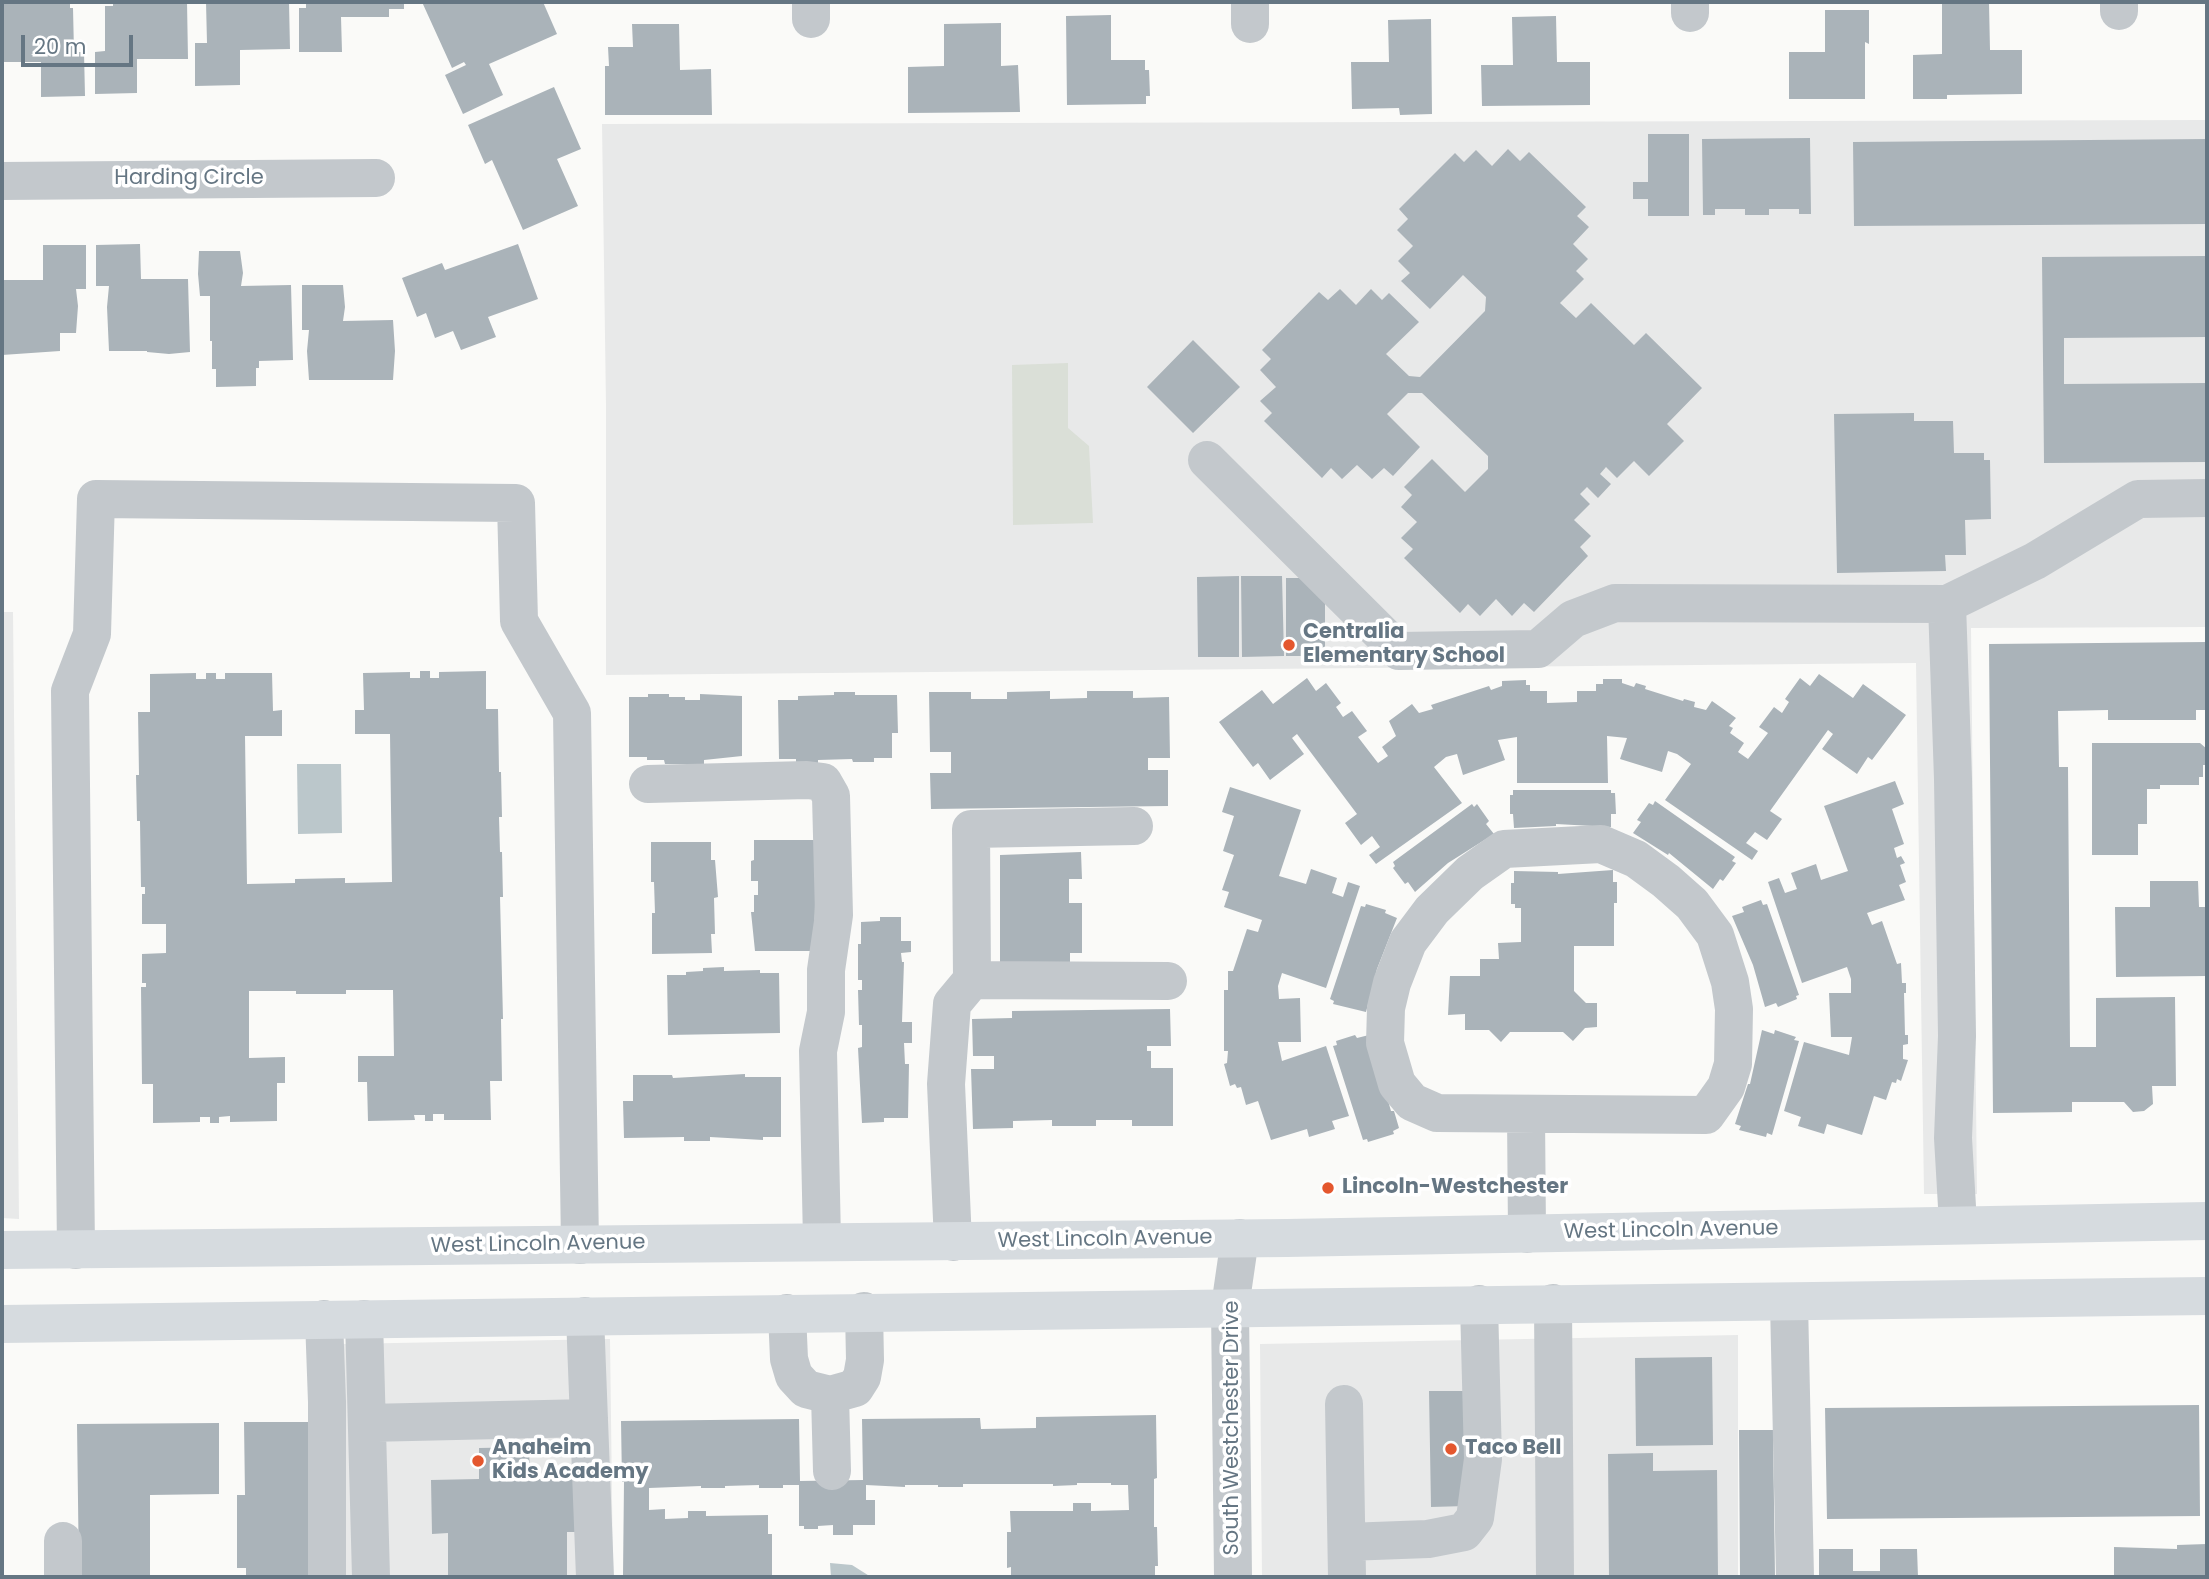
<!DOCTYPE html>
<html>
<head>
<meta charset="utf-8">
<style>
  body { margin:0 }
  #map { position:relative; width:2209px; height:1579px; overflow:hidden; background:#fafaf8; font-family:Poppins,sans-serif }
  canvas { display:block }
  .frame { position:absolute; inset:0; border:4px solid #657683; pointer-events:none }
  .scale { position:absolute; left:21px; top:35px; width:112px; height:32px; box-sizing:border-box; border:4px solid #657683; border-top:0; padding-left:9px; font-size:21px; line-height:24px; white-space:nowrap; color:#657683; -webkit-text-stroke:5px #fff; paint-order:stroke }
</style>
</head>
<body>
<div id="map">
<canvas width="2209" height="1579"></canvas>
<div class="frame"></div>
<div class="scale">20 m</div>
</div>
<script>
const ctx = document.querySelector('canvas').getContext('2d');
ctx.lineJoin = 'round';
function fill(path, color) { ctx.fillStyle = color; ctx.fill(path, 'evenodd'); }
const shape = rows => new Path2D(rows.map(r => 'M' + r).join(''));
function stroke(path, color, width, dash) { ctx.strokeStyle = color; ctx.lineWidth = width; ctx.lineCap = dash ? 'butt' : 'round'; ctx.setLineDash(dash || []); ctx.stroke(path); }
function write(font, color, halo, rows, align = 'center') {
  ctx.font = font + ' Poppins,sans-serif'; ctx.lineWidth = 7; ctx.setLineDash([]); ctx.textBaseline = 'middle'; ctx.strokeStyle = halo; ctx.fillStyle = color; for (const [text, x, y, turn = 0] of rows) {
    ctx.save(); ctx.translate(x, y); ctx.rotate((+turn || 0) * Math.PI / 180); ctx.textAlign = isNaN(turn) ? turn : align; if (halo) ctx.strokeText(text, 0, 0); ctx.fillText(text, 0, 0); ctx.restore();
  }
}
fill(shape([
  [2207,120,2207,627,1971,628,1977,1194,1924,1194,1916,663,606,675,606,406,602,124],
  [2,612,13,612,19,1219,2,1218],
  [1738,1335,1738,1577,1262,1577,1260,1344],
  [610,1339,613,1577,345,1577,342,1344]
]), '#e8e9e9');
fill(shape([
  [1068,363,1068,428,1089,446,1093,523,1013,525,1012,365]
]), '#dadfd7');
fill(shape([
  [297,764,341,764,342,833,298,834],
  [830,1563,852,1565,871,1577,831,1577]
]), '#bbc7cb');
fill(shape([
  [2,2,70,2,70,8,73,8,74,52,84,52,85,96,41,97,41,62,2,62],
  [113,2,187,2,188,59,137,59,137,93,95,94,95,52,105,51,105,6,113,6],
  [206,2,289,2,290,49,240,50,240,85,195,86,195,43,207,43],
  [306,2,404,2,404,9,389,9,389,17,341,17,342,52,299,52,299,8,306,8],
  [422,2,543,2,557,34,489,64,503,95,463,114,445,75,466,65,464,62,452,68],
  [1989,3,1990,50,2022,50,2022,94,1947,95,1947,99,1913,99,1913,55,1942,54,1942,4],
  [1825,10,1869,10,1869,44,1865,42,1865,99,1789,99,1789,52,1825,52],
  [1111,15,1111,60,1145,60,1145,70,1149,70,1150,96,1146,96,1146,104,1067,105,1066,16],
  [1556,16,1557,62,1590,62,1590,105,1482,106,1481,65,1513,65,1512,17],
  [1431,19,1432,114,1400,115,1399,108,1352,109,1351,62,1389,62,1388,20],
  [1001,23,1001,66,1018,65,1020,112,908,113,908,67,944,66,944,24],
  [632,24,679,24,680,70,711,69,712,115,605,115,605,66,609,66,608,47,633,47],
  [554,87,581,149,557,159,578,206,523,230,492,160,485,164,468,125],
  [1648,134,1689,134,1689,216,1648,216,1648,199,1633,199,1633,182,1648,182],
  [1810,138,1811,214,1799,214,1799,209,1769,209,1769,215,1745,215,1745,209,1715,209,1715,215,1703,215,1702,139],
  [2207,139,2207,224,1854,226,1853,142],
  [1508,149,1520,161,1529,152,1586,207,1577,216,1589,227,1573,244,1588,259,1576,271,1584,279,1560,303,1576,318,1591,303,1634,345,1646,333,1702,388,1667,424,1684,441,1649,476,1634,461,1617,478,1606,467,1600,474,1611,484,1598,498,1587,487,1580,494,1590,504,1574,520,1591,536,1580,547,1588,556,1534,612,1524,603,1512,616,1496,599,1480,616,1468,604,1460,613,1404,558,1413,549,1401,538,1417,522,1401,507,1412,495,1404,487,1432,459,1465,492,1488,469,1488,456,1422,393,1408,393,1387,414,1420,447,1393,476,1384,468,1372,479,1357,465,1342,479,1331,468,1322,478,1264,421,1272,413,1260,401,1276,387,1260,370,1271,359,1262,350,1319,292,1328,300,1340,289,1356,305,1371,289,1382,300,1389,293,1419,322,1386,354,1409,376,1420,377,1485,311,1486,297,1463,275,1430,309,1401,281,1410,273,1398,261,1413,246,1397,230,1408,219,1399,209,1455,153,1464,162,1476,150,1492,166],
  [140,244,141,279,188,279,190,352,169,354,147,352,147,351,109,351,107,307,109,286,96,286,96,245],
  [518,244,538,299,488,317,496,337,461,350,453,331,435,338,426,313,417,317,402,278,442,263,445,270],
  [43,245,86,245,86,289,76,289,78,306,76,333,60,333,60,351,2,355,2,280,43,280],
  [199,251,240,251,243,273,241,286,291,285,293,360,259,361,259,368,256,368,256,386,216,387,216,369,212,369,212,341,210,341,210,296,200,296,198,274],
  [2207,256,2207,337,2064,338,2064,384,2207,383,2207,462,2044,463,2042,257],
  [302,285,343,285,345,307,343,321,393,320,395,351,393,380,309,380,307,351,309,330,302,330],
  [1193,340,1240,387,1193,433,1147,387],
  [1914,413,1914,421,1953,421,1954,453,1984,453,1984,460,1990,460,1991,519,1965,520,1966,555,1945,555,1946,571,1837,573,1834,414],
  [1239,576,1239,657,1198,657,1197,577],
  [1241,576,1282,576,1284,656,1242,657],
  [1286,578,1325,578,1325,656,1286,656],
  [2207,642,2207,710,2196,710,2196,720,2108,720,2108,710,2058,711,2059,767,2068,767,2070,1047,2096,1047,2096,998,2175,997,2176,1086,2152,1086,2153,1104,2144,1111,2133,1112,2124,1102,2072,1102,2072,1112,1993,1113,1989,644],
  [420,671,430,671,430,678,439,678,439,672,486,671,486,709,498,709,499,772,501,772,502,817,499,817,500,852,502,852,503,897,500,897,503,1019,501,1019,502,1081,490,1081,491,1120,444,1120,444,1114,433,1114,433,1121,425,1121,425,1115,414,1115,415,1120,368,1121,367,1082,358,1082,358,1056,394,1056,393,990,346,990,346,994,296,994,296,991,249,991,249,1058,285,1057,285,1083,277,1083,277,1121,230,1122,230,1116,219,1117,219,1123,210,1123,210,1117,200,1117,200,1122,153,1123,153,1084,142,1084,141,987,146,987,146,983,142,983,142,954,166,953,166,924,142,924,142,894,145,894,145,887,141,887,140,821,137,821,136,775,139,775,138,712,150,712,150,674,196,673,196,679,206,679,206,673,216,673,216,679,225,679,225,673,272,673,273,711,282,710,282,736,245,736,247,884,295,883,295,879,345,878,345,883,392,882,390,734,355,734,355,710,364,710,363,673,410,672,410,678,420,678],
  [1819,674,1853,698,1863,684,1906,715,1872,760,1868,757,1857,774,1822,749,1833,734,1828,730,1770,811,1782,819,1767,840,1755,832,1746,843,1758,851,1752,860,1665,800,1691,764,1677,754,1668,751,1662,772,1620,759,1627,738,1607,736,1608,783,1517,783,1517,737,1498,740,1505,760,1463,775,1457,754,1446,757,1434,767,1462,803,1376,864,1369,855,1380,847,1372,836,1361,845,1345,823,1357,814,1297,734,1292,738,1304,754,1270,780,1258,763,1253,767,1219,722,1262,690,1273,704,1307,678,1316,691,1326,683,1341,703,1336,707,1343,717,1352,711,1367,731,1358,737,1378,763,1388,756,1382,747,1396,736,1389,721,1412,704,1419,713,1433,709,1431,705,1489,686,1491,690,1502,686,1502,681,1526,680,1526,685,1530,685,1530,691,1547,691,1547,703,1577,702,1577,691,1596,691,1596,684,1603,684,1603,679,1622,679,1622,683,1634,687,1636,683,1646,686,1645,689,1683,701,1684,699,1695,702,1694,707,1706,710,1712,701,1736,718,1729,726,1733,728,1730,733,1744,743,1738,752,1748,759,1768,733,1759,727,1774,707,1782,713,1789,702,1785,699,1800,678,1810,686],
  [1050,691,1050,699,1087,698,1087,691,1133,691,1133,698,1169,697,1170,758,1148,758,1148,770,1168,770,1168,806,931,809,930,773,951,773,951,752,930,752,929,692,971,692,971,699,1007,699,1007,692],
  [834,692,855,692,855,695,897,695,898,733,892,733,892,758,874,758,874,762,853,762,852,759,818,760,818,763,796,763,796,759,779,759,778,700,798,700,798,696,834,695],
  [648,694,669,694,669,697,685,697,685,700,700,700,700,694,742,696,742,756,704,760,704,764,665,764,664,760,647,760,647,757,629,757,629,697,648,697],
  [2092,743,2200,743,2207,749,2207,765,2203,765,2203,777,2199,777,2199,785,2160,785,2160,789,2147,789,2147,824,2138,824,2138,855,2092,855],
  [1895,781,1904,804,1892,809,1904,844,1894,848,1897,858,1901,856,1905,863,1900,865,1906,882,1899,885,1905,900,1867,913,1872,925,1882,921,1897,964,1901,963,1902,983,1906,983,1906,993,1904,993,1905,1035,1908,1035,1908,1044,1903,1045,1903,1059,1908,1060,1901,1081,1897,1079,1896,1083,1892,1082,1886,1100,1874,1096,1862,1135,1827,1124,1824,1134,1798,1126,1801,1117,1784,1111,1804,1042,1849,1055,1852,1037,1831,1037,1829,993,1851,993,1851,979,1847,967,1802,983,1768,882,1779,878,1785,893,1797,889,1791,873,1816,864,1821,880,1848,871,1824,806],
  [1230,787,1301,810,1279,876,1306,884,1311,869,1337,878,1332,893,1343,897,1348,882,1360,886,1326,988,1282,973,1278,986,1279,999,1300,998,1301,1042,1278,1042,1282,1061,1326,1046,1349,1116,1332,1121,1335,1129,1309,1137,1307,1129,1271,1140,1258,1101,1246,1105,1241,1087,1237,1088,1235,1084,1230,1086,1224,1064,1227,1063,1228,1051,1224,1051,1224,990,1228,990,1228,971,1233,971,1247,929,1258,932,1262,920,1224,907,1229,892,1222,890,1234,855,1223,851,1234,816,1222,812],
  [1513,790,1611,790,1611,793,1615,793,1616,814,1611,814,1611,827,1556,824,1556,826,1514,828,1513,814,1510,814,1510,795,1513,795],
  [1655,801,1735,857,1732,861,1736,863,1723,881,1720,879,1713,889,1669,853,1668,855,1633,833,1641,822,1637,820,1649,803,1653,805],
  [1472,804,1474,807,1477,804,1489,821,1486,824,1494,834,1448,863,1415,892,1408,882,1405,884,1393,868,1395,866,1393,862],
  [754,840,814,840,816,858,814,951,755,951,751,912,754,912,754,895,758,895,758,881,751,881,751,861,754,860],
  [651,842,711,842,711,860,715,860,718,897,714,898,715,934,711,934,712,953,652,954,652,913,655,913,654,882,651,882],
  [1081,852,1082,879,1069,879,1069,903,1082,903,1082,953,1070,953,1070,966,1000,967,1000,855],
  [1613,870,1613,882,1617,882,1617,903,1614,903,1614,946,1574,946,1574,991,1586,1003,1597,1003,1597,1027,1585,1028,1573,1041,1563,1032,1510,1032,1501,1042,1489,1030,1465,1030,1465,1014,1448,1015,1450,976,1480,976,1480,959,1499,959,1498,943,1521,942,1521,908,1515,908,1515,904,1511,904,1511,883,1514,883,1514,871,1558,872,1558,874],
  [2150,881,2198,881,2199,907,2207,907,2207,976,2116,977,2115,907,2150,907],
  [1761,900,1763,905,1767,904,1799,995,1796,996,1797,999,1778,1007,1776,1003,1765,1007,1753,965,1732,916,1744,912,1742,907],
  [1366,904,1386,910,1385,913,1397,918,1377,969,1366,1012,1333,1004,1334,1001,1330,999,1361,906,1365,907],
  [880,917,901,917,901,941,911,941,911,952,901,953,902,962,904,962,902,1022,912,1022,912,1043,904,1043,905,1064,909,1064,908,1118,884,1118,884,1122,862,1123,858,1048,862,1047,862,1025,859,1025,858,990,862,990,862,980,858,980,858,944,861,944,861,922,880,921],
  [724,967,724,971,760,970,760,973,779,973,780,1033,668,1035,667,975,686,975,686,972,703,971,703,968],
  [1170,1009,1171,1046,1147,1046,1147,1051,1151,1051,1151,1068,1173,1068,1173,1126,1132,1126,1132,1120,1096,1120,1096,1126,1052,1126,1052,1120,1013,1121,1013,1128,973,1129,971,1069,994,1069,994,1056,973,1056,972,1019,1012,1018,1012,1011],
  [1762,1030,1774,1034,1775,1030,1796,1037,1794,1040,1799,1041,1772,1135,1767,1133,1766,1137,1739,1130,1741,1126,1735,1124,1748,1084,1750,1084],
  [1355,1035,1357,1038,1369,1035,1391,1111,1394,1111,1399,1128,1393,1131,1394,1134,1368,1142,1367,1139,1363,1140,1333,1046,1337,1045,1336,1041],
  [745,1074,745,1077,781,1077,781,1137,763,1137,763,1140,710,1137,710,1141,684,1141,684,1137,624,1138,623,1101,633,1101,633,1075,672,1075,673,1078],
  [1712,1357,1713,1445,1636,1446,1635,1358],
  [1429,1391,1467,1391,1466,1506,1431,1507],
  [2199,1405,2200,1516,1827,1519,1825,1408],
  [1156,1415,1157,1478,1154,1479,1154,1527,1157,1527,1158,1566,1155,1566,1155,1577,1011,1577,1011,1567,1007,1568,1007,1532,1011,1532,1010,1511,1073,1511,1073,1503,1091,1503,1091,1511,1129,1510,1128,1485,1111,1485,1111,1483,1077,1483,1077,1485,1053,1486,1053,1484,963,1484,963,1487,938,1487,938,1485,905,1485,905,1487,866,1485,866,1500,875,1500,875,1525,853,1525,853,1535,833,1535,833,1525,818,1526,818,1529,804,1529,804,1526,799,1526,799,1485,783,1485,783,1488,759,1488,759,1485,725,1486,725,1488,701,1488,701,1486,649,1488,649,1510,665,1509,665,1519,688,1518,688,1511,706,1511,706,1516,768,1515,768,1534,772,1534,772,1575,768,1575,768,1577,627,1577,627,1575,623,1575,624,1482,622,1482,621,1421,799,1419,800,1481,863,1480,862,1419,980,1418,981,1429,1036,1428,1036,1417],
  [244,1422,316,1422,318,1577,246,1577,246,1568,237,1568,237,1495,245,1495],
  [219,1423,219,1494,150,1495,150,1577,79,1577,77,1424],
  [1739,1430,1773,1430,1775,1577,1740,1577],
  [529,1447,530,1479,579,1479,579,1532,567,1532,567,1577,448,1577,448,1533,432,1534,431,1480,479,1479,479,1448],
  [1653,1453,1653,1471,1717,1470,1718,1577,1609,1577,1608,1454],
  [2207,1544,2207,1577,2114,1577,2114,1547,2177,1549,2177,1545],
  [1819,1549,1853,1549,1853,1571,1880,1571,1880,1549,1917,1549,1918,1577,1819,1577]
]), '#aab3b9');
stroke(shape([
  [811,2,811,19],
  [1250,2,1250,24],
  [1690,2,1690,13],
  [2119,11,2119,2],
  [2,181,376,178],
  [1207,460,1399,651,1538,649,1573,619,1615,603,1947,604],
  [648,784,807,780,823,782,831,796,834,915,826,970,826,1012,818,1051,822,1241],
  [1601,844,1636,859,1666,881,1692,904,1715,935,1730,982,1734,1009,1733,1064,1726,1087,1706,1115,1437,1113,1412,1102,1397,1084,1385,1043,1386,1008,1392,983,1408,942,1432,910,1470,873,1504,849,1601,844],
  [972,980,1168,981],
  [1526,1114,1527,1234],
  [1958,1224,1953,1138,1957,1036,1953,779,1947,604,2035,561,2138,499,2207,498],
  [953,1242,946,1084,952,1004,972,980,971,829,1134,826],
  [76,1250,70,691,92,634,96,499,516,503,519,621,572,713,580,1245],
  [1789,1302,1795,1577],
  [1553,1303,1555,1577],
  [787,1313,789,1359,794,1376,806,1389,830,1395,855,1388,862,1377,865,1360,864,1311],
  [585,1316,595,1577],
  [324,1319,327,1402,327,1577],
  [364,1319,371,1577],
  [830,1395,832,1471],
  [1344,1404,1347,1577],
  [367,1423,589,1418],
  [63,1541,63,1577],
  [1347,1542,1428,1539,1464,1532,1475,1518,1483,1459,1479,1304],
  [1233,1577,1230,1307,1240,1238]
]), '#c3c8cc', 38);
stroke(shape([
  [2,1250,1287,1238,2207,1221],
  [2,1324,2207,1296]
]), '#d6dbdf', 38);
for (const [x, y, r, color] of [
  [1289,645,7,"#e4572e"],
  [1328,1188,7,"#e4572e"],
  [1451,1449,7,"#e4572e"],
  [478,1461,7,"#e4572e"]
]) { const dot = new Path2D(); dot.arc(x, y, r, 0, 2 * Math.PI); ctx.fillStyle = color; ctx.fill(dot); stroke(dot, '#fff', 2.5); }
write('21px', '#657683', '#fff', [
  ["Harding Circle",189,179],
  ["West Lincoln Avenue",1671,1231,-1],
  ["West Lincoln Avenue",1105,1240,-1],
  ["West Lincoln Avenue",538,1245,-1],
  ["South Westchester Drive",1233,1428,-90]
]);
write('bold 21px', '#657683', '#fff', [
  ["Centralia",1303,633],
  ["Elementary School",1303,657],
  ["Lincoln-Westchester",1342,1188],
  ["Anaheim",492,1449],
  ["Kids Academy",492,1473],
  ["Taco Bell",1465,1449]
], 'left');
</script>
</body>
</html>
